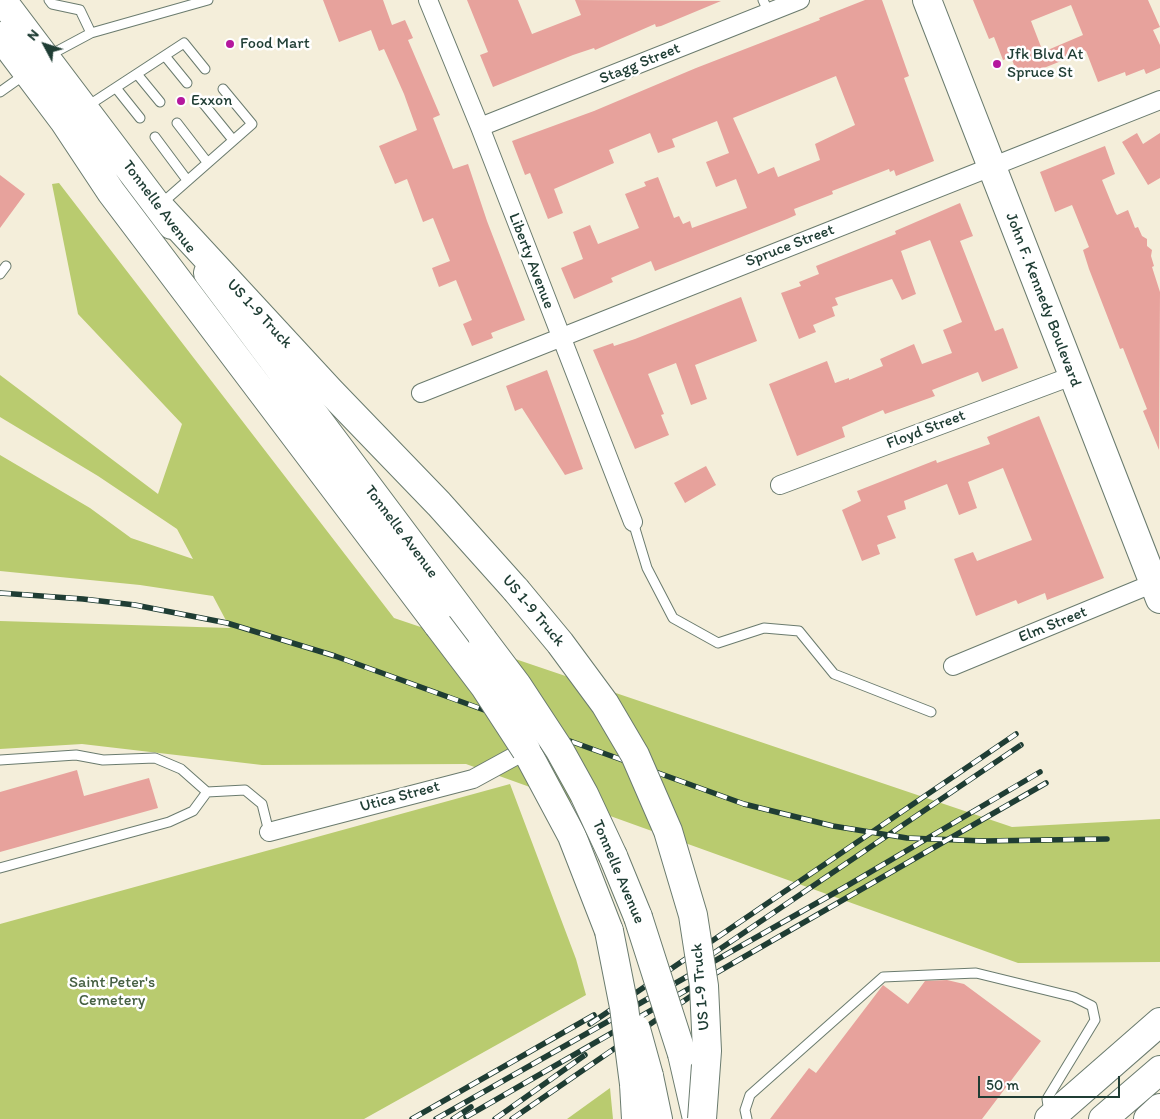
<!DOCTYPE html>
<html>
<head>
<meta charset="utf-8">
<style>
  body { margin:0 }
  #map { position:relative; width:1160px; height:1119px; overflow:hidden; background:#f4eeda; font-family:Itim,sans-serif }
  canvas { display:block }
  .north { position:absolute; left:20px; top:20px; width:50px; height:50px; -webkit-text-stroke:4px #fff; paint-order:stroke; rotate:310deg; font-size:14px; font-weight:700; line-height:20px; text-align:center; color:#1f3d34 }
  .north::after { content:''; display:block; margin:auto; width:18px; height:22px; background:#1f3d34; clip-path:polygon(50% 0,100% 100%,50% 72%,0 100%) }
  .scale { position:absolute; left:978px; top:1076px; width:142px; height:22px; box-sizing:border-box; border:2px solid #1f3d34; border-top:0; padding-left:6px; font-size:15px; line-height:18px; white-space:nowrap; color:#1f3d34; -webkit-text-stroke:4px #fff; paint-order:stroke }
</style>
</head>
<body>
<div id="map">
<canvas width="1160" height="1119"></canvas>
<div class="north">N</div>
<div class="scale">50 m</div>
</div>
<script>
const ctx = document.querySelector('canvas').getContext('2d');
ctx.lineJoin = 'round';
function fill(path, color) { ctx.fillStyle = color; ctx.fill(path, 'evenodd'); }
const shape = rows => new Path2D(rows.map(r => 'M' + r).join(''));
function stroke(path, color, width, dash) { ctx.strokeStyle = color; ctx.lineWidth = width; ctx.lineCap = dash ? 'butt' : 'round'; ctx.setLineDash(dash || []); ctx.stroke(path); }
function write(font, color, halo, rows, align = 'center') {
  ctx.font = font + ' Itim,sans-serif'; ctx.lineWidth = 5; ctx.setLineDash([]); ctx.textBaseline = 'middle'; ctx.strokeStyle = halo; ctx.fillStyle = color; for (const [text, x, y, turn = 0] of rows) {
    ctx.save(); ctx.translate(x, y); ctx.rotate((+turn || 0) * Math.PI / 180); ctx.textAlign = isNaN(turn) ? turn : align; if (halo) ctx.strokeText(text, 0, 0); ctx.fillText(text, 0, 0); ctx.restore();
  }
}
fill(shape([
  [59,183,394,618,1012,827,1160,819,1160,962,1018,963,466,764,262,765,82,744,0,749,0,621,230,628,213,596,140,585,0,571,0,455,90,508,131,538,193,559,177,529,98,476,0,417,0,375,158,494,182,424,78,314,52,184],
  [510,784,576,959,586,995,364,1119,0,1119,0,924],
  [610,1088,613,1119,567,1119]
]), '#b9cb6f');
fill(shape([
  [323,0,383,0,392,25,405,20,413,38,408,40,440,115,433,118,453,169,468,164,487,221,525,320,491,333,493,338,472,346,463,324,472,320,456,280,439,287,432,268,450,261,433,218,423,222,407,179,395,184,379,146,417,130,404,94,384,49,379,51,371,30,339,42],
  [467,0,518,0,532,34,581,15,575,0,721,1,661,26,656,27,655,24,595,50,594,48,573,55,493,87,480,55,488,52],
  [865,0,882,0,909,76,904,78,934,161,896,176,894,170,890,172,889,169,832,191,833,194,794,209,796,215,787,219,655,271,651,261,611,278,613,282,574,299,561,268,583,259,573,232,590,225,598,244,639,228,625,194,646,186,644,182,658,177,674,218,679,216,683,224,690,221,692,228,747,208,736,179,716,187,706,162,729,153,717,121,672,139,675,147,658,153,650,133,609,150,614,163,554,189,563,213,548,219,530,173,525,175,512,141,594,111,696,68,820,20,819,18],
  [836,76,855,125,815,144,820,160,778,177,774,167,758,174,733,118],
  [973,0,1148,0,1160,27,1153,30,1160,45,1160,68,1146,74,1144,69,1126,76,1125,72,1098,82,1086,51,1019,78,1011,57,1003,60,994,37,989,39],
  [1071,5,1083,35,1043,52,1031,21],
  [1137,133,1143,144,1160,133,1160,178,1148,185,1122,142],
  [1105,146,1115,174,1102,180,1115,212,1117,215,1128,210,1135,228,1138,227,1142,236,1147,239,1147,246,1152,250,1151,256,1154,266,1152,267,1160,292,1159,450,1143,411,1147,409,1123,348,1120,349,1089,269,1083,250,1089,247,1072,205,1055,212,1040,172],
  [0,175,25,194,0,228],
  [960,203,973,236,960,241,995,331,1003,328,1018,368,982,382,978,372,932,390,935,396,885,414,883,410,842,427,845,437,797,456,769,384,827,361,835,383,849,378,849,380,883,366,880,359,914,344,922,364,952,353,943,330,962,322,930,240,901,251,916,294,902,300,892,279,835,298,838,305,832,307,835,316,813,325,816,332,799,339,781,293,801,286,799,282,819,274,816,266,896,234,895,231],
  [741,297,757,341,695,365,707,399,691,405,676,363,648,374,664,414,661,415,669,435,635,449,593,350,613,343,614,346,635,339],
  [547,370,583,469,565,475,522,408,515,411,506,386],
  [1039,416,1104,578,1047,600,1045,593,1018,604,1016,600,976,616,954,559,973,552,977,561,1032,540,1003,468,968,482,977,508,959,515,947,484,904,501,906,509,887,516,896,538,877,545,880,554,862,561,842,510,861,501,857,491,936,460,937,463,990,444,987,437],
  [706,466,716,485,685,503,674,483],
  [77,770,84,796,149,778,158,808,0,852,0,792],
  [947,980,964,984,1041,1041,982,1119,770,1119,809,1068,816,1073,883,985,908,1004,925,981]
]), '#e7a29c');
const service = shape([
  [49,0,52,4,80,10,91,33],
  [763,0,769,13],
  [48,56,91,33,208,0],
  [165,56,187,83],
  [137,74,160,102],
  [116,88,140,118],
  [0,92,24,75],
  [203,103,233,140],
  [86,107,184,43,205,69],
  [177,123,207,162],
  [155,137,187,180],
  [161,204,252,124,223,89],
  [0,274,6,266],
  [633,522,647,568,673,618,718,643,764,628,799,631,834,674,931,712],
  [0,760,76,755,103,760,155,758,181,769,207,792,245,790,262,804,269,832],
  [0,868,169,822,193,811,207,792],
  [747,1119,745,1110,750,1095,883,977,976,973,1074,997,1092,1006,1095,1020,1047,1099,1049,1112]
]);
const minor = shape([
  [428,0,480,127,633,522],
  [480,127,800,0],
  [421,393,1160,100],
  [780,485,1072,376],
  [953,666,1154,583],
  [269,832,473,779,526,750]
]);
const primary = shape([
  [927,0,1160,599]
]);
const trunk = shape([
  [2,0,172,225],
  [0,36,64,121,111,192,438,625],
  [208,273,483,640],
  [526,750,572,836,609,931],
  [613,856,638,917],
  [682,1054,697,1119],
  [649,1076,658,1119]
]);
const motorway = shape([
  [159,206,330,391,439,504,516,590],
  [634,1084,636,1119],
  [1049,1119,1160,1022],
  [1103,1119,1160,1070],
  [1148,1119,1160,1108]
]);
stroke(service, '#6a7b6e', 11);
stroke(minor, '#6a7b6e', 20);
stroke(primary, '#6a7b6e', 30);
stroke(trunk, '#6a7b6e', 30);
stroke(motorway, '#6a7b6e', 30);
stroke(service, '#fff', 9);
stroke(minor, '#fff', 18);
stroke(primary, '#fff', 28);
stroke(trunk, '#fff', 28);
stroke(motorway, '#fff', 28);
const rail = shape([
  [0,593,83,599,135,605,227,623,335,656,744,804,833,826,907,838,984,841,1107,839],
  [711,955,1021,745],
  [590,1024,1016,734],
  [466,1117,1046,783],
  [412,1119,594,1015],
  [436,1119,845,887,1040,772],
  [453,1119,471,1107],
  [495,1119,585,1055],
  [512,1119,710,983]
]);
stroke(rail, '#1f3d34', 5.5);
stroke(rail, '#fff', 4, [11]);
const trunkBridge = shape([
  [438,625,485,687,526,750],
  [483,640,517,685,559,749,584,794,613,856],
  [638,917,682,1054],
  [636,1029,649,1076]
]);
const motorwayBridge = shape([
  [516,590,560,643,605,704,635,755,668,831,693,915,704,986,707,1051,702,1119],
  [609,931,624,1007,634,1084]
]);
stroke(trunkBridge, '#6a7b6e', 30, []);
stroke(motorwayBridge, '#6a7b6e', 30, []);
stroke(trunkBridge, '#fff', 28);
stroke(motorwayBridge, '#fff', 28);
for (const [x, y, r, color] of [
  [230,44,5,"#b5179e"],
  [997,64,5,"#b5179e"],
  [181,101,5,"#b5179e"]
]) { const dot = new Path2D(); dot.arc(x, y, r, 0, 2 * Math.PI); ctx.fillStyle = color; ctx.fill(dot); stroke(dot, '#fff', 2); }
write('16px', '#1f3d34', '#fff', [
  ["Food Mart",240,44],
  ["Jfk Blvd At",1007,55],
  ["Spruce St",1007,73],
  ["Exxon",191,101]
], 'left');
write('16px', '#1f3d34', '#fff', [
  ["Stagg Street",640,64,-22],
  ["Tonnelle Avenue",159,207,53],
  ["Spruce Street",790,246,-21],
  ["Liberty Avenue",531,261,69],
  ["John F. Kennedy Boulevard",1043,300,69],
  ["US 1-9 Truck",259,314,47],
  ["Floyd Street",926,430,-21],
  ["Tonnelle Avenue",401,532,53],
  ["US 1-9 Truck",533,611,50],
  ["Elm Street",1053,625,-22],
  ["Utica Street",400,797,-15],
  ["Tonnelle Avenue",618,872,67],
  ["US 1-9 Truck",701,987,-95]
]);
write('16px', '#466043', '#fff', [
  ["Saint Peter's",112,983],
  ["Cemetery",112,1001]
]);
</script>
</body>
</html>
